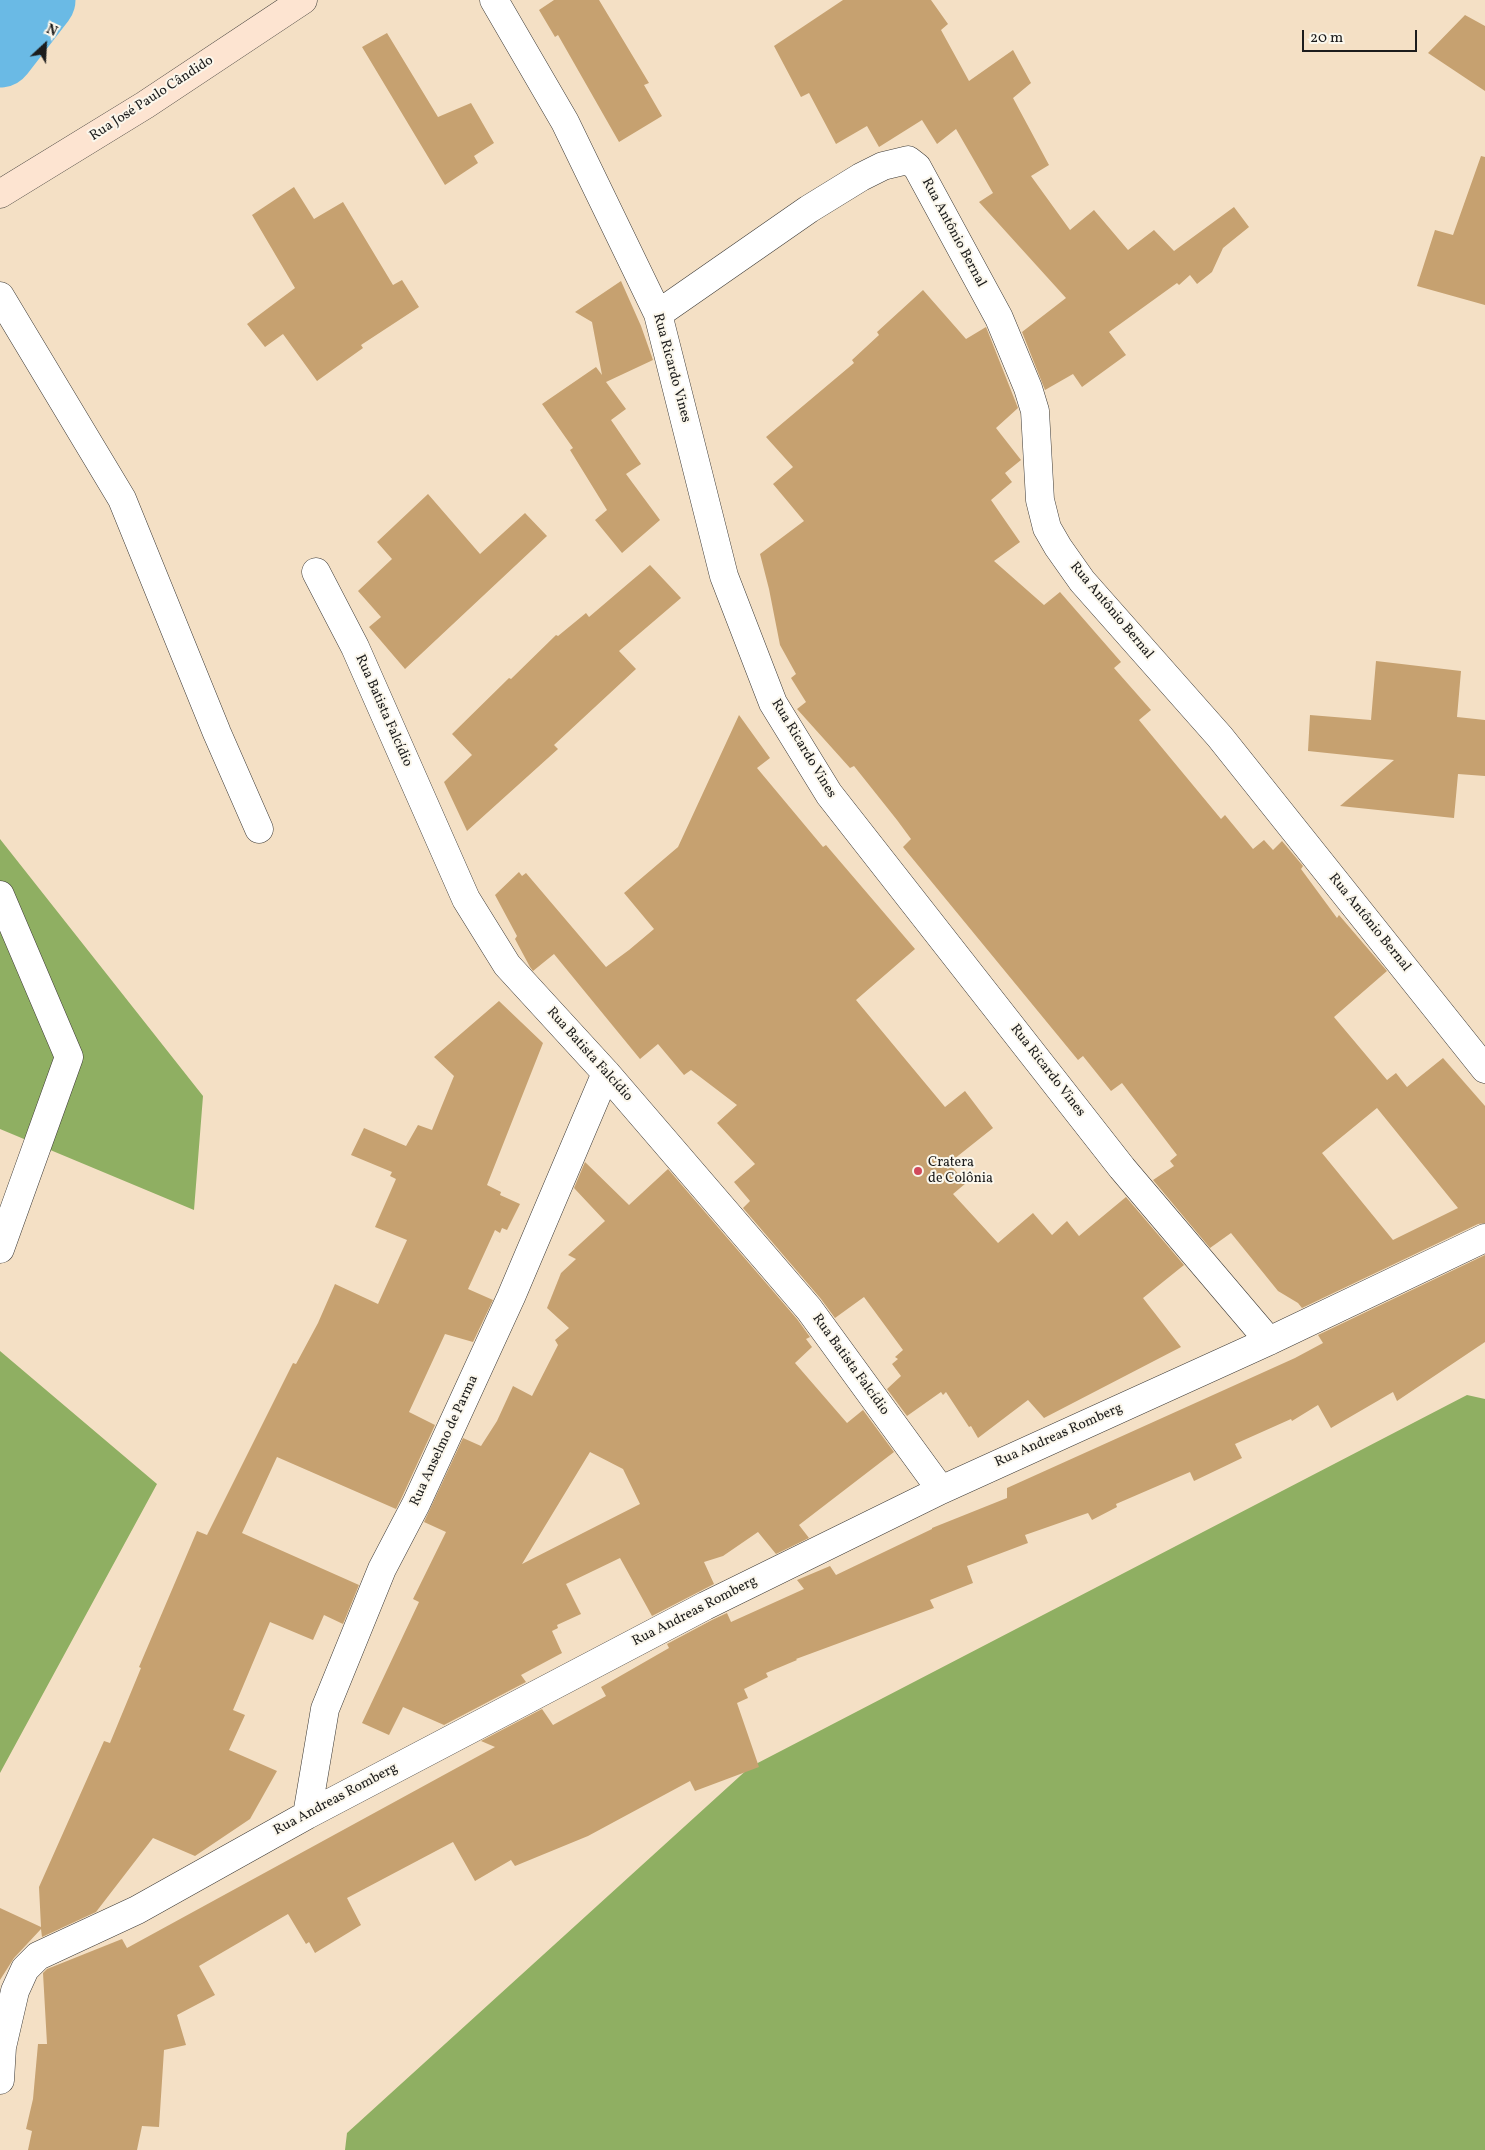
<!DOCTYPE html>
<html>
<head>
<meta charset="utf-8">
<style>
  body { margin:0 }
  #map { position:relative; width:1485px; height:2150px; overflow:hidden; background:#f4e0c5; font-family:Vollkorn,serif }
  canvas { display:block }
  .north { position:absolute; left:20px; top:20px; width:50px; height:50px; -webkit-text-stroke:4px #fbf7ec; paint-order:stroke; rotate:25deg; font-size:14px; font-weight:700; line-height:20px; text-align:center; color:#1c1c1c }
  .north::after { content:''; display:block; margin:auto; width:18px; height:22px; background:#1c1c1c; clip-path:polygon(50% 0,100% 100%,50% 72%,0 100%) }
  .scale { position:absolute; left:1302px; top:30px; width:115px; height:22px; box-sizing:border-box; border:2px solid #1c1c1c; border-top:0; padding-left:6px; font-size:15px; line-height:18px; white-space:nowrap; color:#1c1c1c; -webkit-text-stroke:4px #fbf7ec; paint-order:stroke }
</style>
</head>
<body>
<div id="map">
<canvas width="1485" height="2150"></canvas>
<div class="north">N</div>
<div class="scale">20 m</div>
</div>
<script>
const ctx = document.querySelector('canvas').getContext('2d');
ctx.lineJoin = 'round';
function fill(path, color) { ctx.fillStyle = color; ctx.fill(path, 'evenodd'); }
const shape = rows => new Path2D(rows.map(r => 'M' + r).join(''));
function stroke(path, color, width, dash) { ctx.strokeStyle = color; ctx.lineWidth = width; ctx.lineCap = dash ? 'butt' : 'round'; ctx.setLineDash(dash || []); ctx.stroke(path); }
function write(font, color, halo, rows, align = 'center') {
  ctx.font = font + ' Vollkorn,serif'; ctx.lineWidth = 4; ctx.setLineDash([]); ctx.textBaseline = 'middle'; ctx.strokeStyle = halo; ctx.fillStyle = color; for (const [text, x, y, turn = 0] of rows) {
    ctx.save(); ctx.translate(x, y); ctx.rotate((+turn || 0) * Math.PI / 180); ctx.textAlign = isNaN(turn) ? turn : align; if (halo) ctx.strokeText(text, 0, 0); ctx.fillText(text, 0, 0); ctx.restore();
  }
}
fill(shape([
  [0,839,203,1096,194,1210,0,1129],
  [0,1351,157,1484,0,1773],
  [1467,1395,1485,1399,1485,2150,345,2150,347,2133,750,1767]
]), '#8faf62');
stroke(shape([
  [0,53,41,0]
]), '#6abae5', 69);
fill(shape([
  [554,0,599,0,649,83,644,85,662,116,619,142,558,35,555,37,539,10],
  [843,0,931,0,948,24,941,30,969,81,1013,50,1031,83,1013,98,1049,165,1031,176,1070,230,1094,210,1128,250,1154,230,1174,251,1234,207,1249,227,1223,248,1212,272,1197,284,1190,275,1179,285,1177,283,1109,332,1126,355,1082,387,1073,374,1045,390,1022,332,1066,298,979,202,993,193,956,129,937,144,922,120,879,147,867,126,836,144,809,93,801,97,774,46],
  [1465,15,1485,26,1485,91,1428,53],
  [387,33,438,117,471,103,494,143,474,156,478,163,445,185,362,47],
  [1481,156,1485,157,1485,305,1417,286,1435,230,1453,235],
  [294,187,314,219,343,202,393,285,402,280,419,307,361,345,363,348,317,381,283,334,265,347,247,324,295,288,252,215],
  [621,281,641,326,653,360,606,382,626,409,611,420,641,464,626,474,660,520,622,553,595,520,607,510,570,450,573,448,542,404,596,367,602,375,592,322,575,312],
  [923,290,966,339,986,327,1018,408,996,428,1021,460,1005,473,1012,482,991,500,1020,542,994,561,1044,605,1060,592,1121,662,1114,668,1151,710,1139,720,1221,819,1225,815,1253,849,1264,840,1273,850,1282,841,1303,866,1301,869,1337,918,1339,915,1387,971,1334,1017,1387,1080,1396,1073,1407,1087,1443,1058,1485,1106,1485,1223,1478,1224,1302,1308,1298,1303,1278,1291,1231,1233,1210,1248,1153,1180,1174,1166,1170,1161,1177,1155,1122,1083,1111,1091,1083,1056,1078,1060,903,847,911,839,897,820,854,766,850,768,797,709,806,702,791,678,796,674,780,645,769,589,760,554,804,521,773,484,793,467,766,437,854,363,852,360,879,335,877,332],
  [1377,1108,1458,1208,1393,1240,1322,1153],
  [428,494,480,554,525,513,547,536,405,669,369,627,381,617,358,591,392,559,377,542],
  [650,565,681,598,619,651,636,669,554,745,558,749,467,831,444,782,472,755,452,734,509,678,511,679,556,635,558,636,586,613,589,617],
  [1376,661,1461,671,1457,717,1485,720,1485,776,1458,774,1454,818,1340,806,1394,760,1308,751,1310,715,1371,720],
  [739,715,770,758,757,768,823,847,826,845,915,949,856,1000,945,1107,965,1091,993,1128,949,1163,966,1183,953,1194,998,1243,1033,1213,1052,1235,1067,1221,1079,1236,1126,1197,1184,1265,1143,1298,1181,1347,1044,1418,1028,1400,978,1438,971,1426,969,1427,946,1392,943,1395,941,1392,907,1416,887,1389,901,1376,892,1364,898,1359,895,1357,903,1350,864,1297,835,1318,821,1299,743,1208,750,1201,734,1182,755,1164,717,1123,737,1105,691,1070,684,1075,658,1044,640,1059,554,954,533,971,530,967,515,939,517,936,495,895,519,872,522,876,526,873,606,967,629,950,654,929,624,893,678,847],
  [499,1001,543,1043,487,1185,501,1192,500,1195,520,1204,507,1230,502,1228,500,1233,495,1230,468,1289,493,1300,473,1342,445,1334,409,1412,435,1425,402,1497,396,1509,277,1457,242,1533,359,1585,343,1624,324,1615,313,1640,270,1622,233,1710,245,1715,229,1750,277,1771,250,1819,195,1856,153,1838,96,1912,42,1937,41,1929,14,1958,0,1980,0,1908,41,1927,39,1887,104,1741,110,1743,141,1668,139,1667,197,1531,207,1535,293,1363,296,1364,318,1323,335,1284,378,1304,407,1240,375,1227,396,1179,390,1176,392,1172,351,1155,364,1128,406,1146,418,1125,432,1130,454,1076,434,1057],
  [585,1162,629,1205,668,1169,797,1319,810,1337,806,1339,812,1347,795,1363,847,1423,863,1410,894,1452,799,1525,809,1538,776,1554,758,1532,723,1556,704,1562,714,1584,652,1616,620,1558,566,1584,581,1614,557,1625,558,1628,552,1631,562,1653,521,1675,526,1682,444,1725,403,1707,389,1735,362,1723,419,1602,413,1599,446,1532,424,1522,463,1438,481,1446,497,1421,513,1386,532,1396,558,1345,555,1340,569,1328,547,1308,561,1273,576,1259,568,1255,605,1221,574,1188],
  [590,1452,623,1469,640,1504,522,1564],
  [1485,1255,1485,1342,1397,1401,1393,1392,1331,1428,1318,1405,1292,1421,1291,1419,1235,1444,1242,1458,1194,1481,1190,1472,1116,1504,1117,1507,1092,1520,1088,1513,1025,1535,1028,1543,967,1566,973,1583,930,1600,934,1608,796,1659,797,1660,766,1673,768,1677,744,1689,748,1698,737,1703,759,1767,695,1791,690,1781,588,1836,515,1866,511,1860,475,1881,453,1842,347,1898,361,1925,315,1953,309,1942,306,1944,288,1914,199,1966,215,1995,177,2015,186,2045,164,2050,159,2127,142,2126,137,2150,28,2150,32,2131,26,2129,33,2099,38,2044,47,2044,43,1973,47,1969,122,1939,127,1948,495,1747,481,1741,542,1709,553,1725,606,1696,601,1687,669,1648,667,1644,712,1620,727,1613,731,1622,804,1589,797,1580,830,1566,836,1575,932,1529,932,1528,1007,1498,1007,1488,1295,1358,1323,1343,1318,1335]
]), '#c6a170');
const street = shape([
  [494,0,565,122,658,314,724,576,773,703,829,794,1122,1168,1269,1341],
  [0,296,122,499,217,733,259,829],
  [658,314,809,209,861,177,883,166,908,160,917,167,999,318,1028,388,1035,411,1040,500,1047,528,1058,547,1082,581,1220,737,1485,1069],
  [316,572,355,647,466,899,507,965,606,1073,809,1309,941,1490],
  [0,895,69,1057,0,1249],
  [307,1815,325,1709,382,1569,416,1504,511,1297,606,1073],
  [0,2080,2,2047,15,1991,25,1969,38,1956,137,1910,307,1815,705,1606,941,1490,1269,1341,1485,1238]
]);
const secondary = shape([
  [0,194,145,105,303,0]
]);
stroke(street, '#3c3935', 29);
stroke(secondary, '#3c3935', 29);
stroke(street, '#fff', 28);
stroke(secondary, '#fde4d1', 28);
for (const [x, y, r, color] of [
  [918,1171,5,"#d1495b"]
]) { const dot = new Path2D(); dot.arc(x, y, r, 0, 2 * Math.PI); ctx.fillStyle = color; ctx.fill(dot); stroke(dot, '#fbf7ec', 2); }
write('14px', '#1c1c1c', '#fbf7ec', [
  ["Rua José Paulo Cândido",152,99,-33],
  ["Rua Antônio Bernal",953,233,62],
  ["Rua Ricardo Vines",671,368,75],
  ["Rua Antônio Bernal",1111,611,50],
  ["Rua Batista Falcídio",383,711,66],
  ["Rua Ricardo Vines",803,749,59],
  ["Rua Antônio Bernal",1369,923,51],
  ["Rua Batista Falcídio",589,1055,48],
  ["Rua Ricardo Vines",1047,1071,52],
  ["Rua Batista Falcídio",850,1365,54],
  ["Rua Andreas Romberg",1059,1436,-24],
  ["Rua Anselmo de Parma",445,1441,-65],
  ["Rua Andreas Romberg",695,1612,-27],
  ["Rua Andreas Romberg",336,1800,-28]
]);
write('14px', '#1c1c1c', '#fbf7ec', [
  ["Cratera",928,1163],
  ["de Colônia",928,1179]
], 'left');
</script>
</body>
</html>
